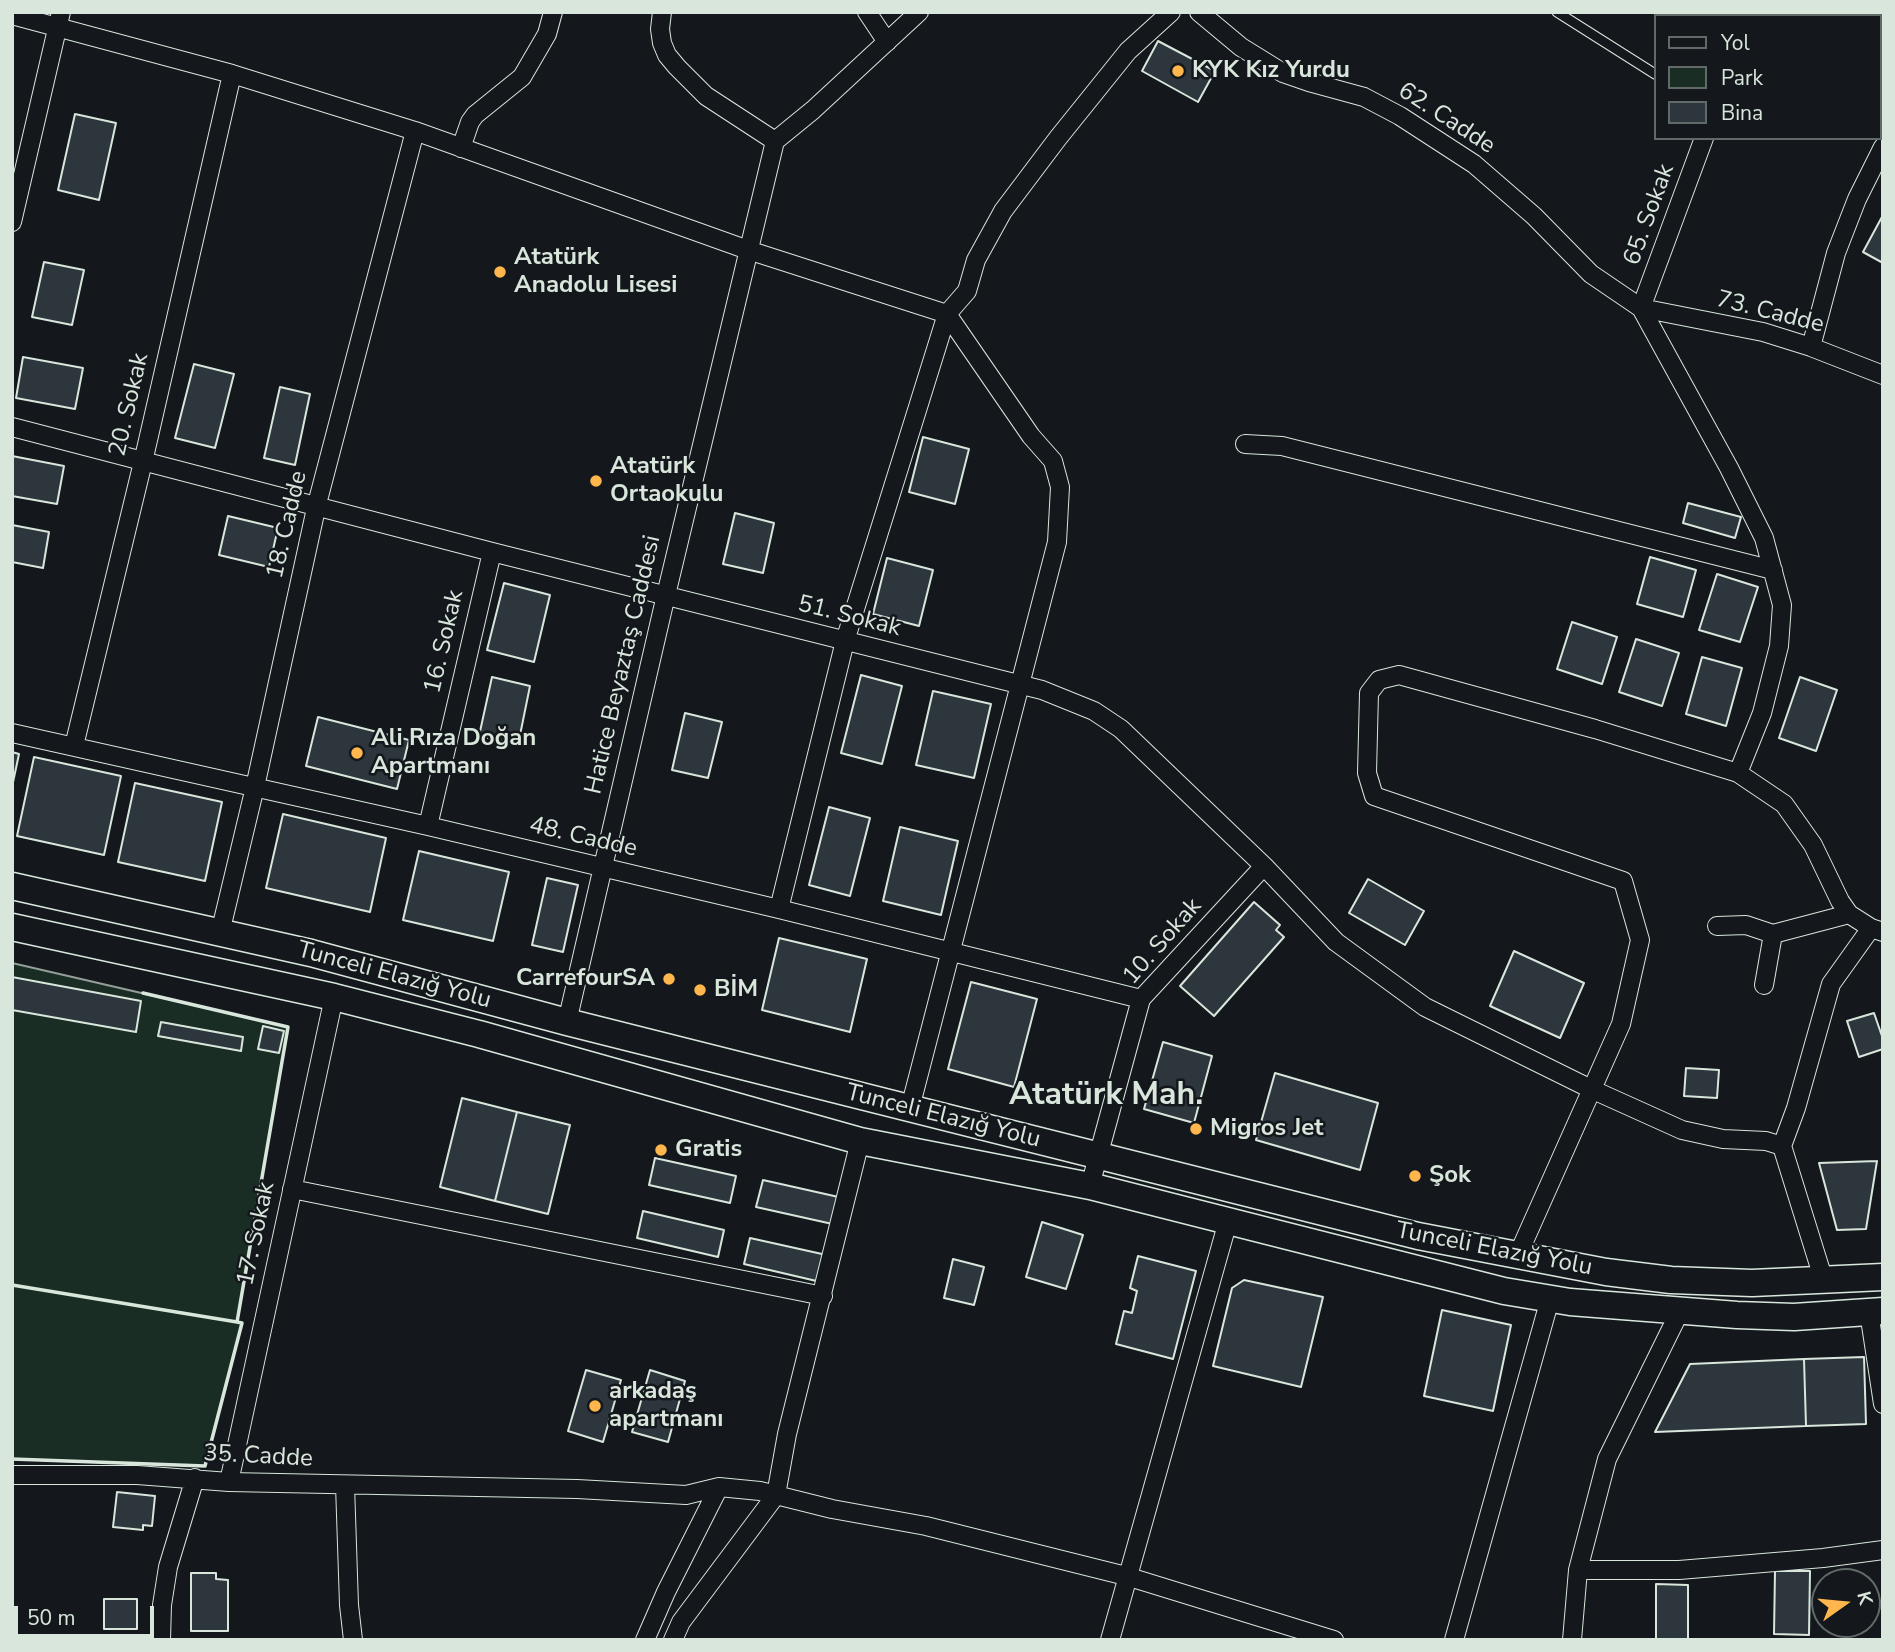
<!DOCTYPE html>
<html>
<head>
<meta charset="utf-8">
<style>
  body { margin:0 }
  #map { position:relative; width:1895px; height:1652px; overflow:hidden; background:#14181c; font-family:"Nunito Sans",sans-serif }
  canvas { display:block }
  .frame { position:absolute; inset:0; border:14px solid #d8e6dc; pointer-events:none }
  .legend { position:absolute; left:1654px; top:14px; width:228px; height:126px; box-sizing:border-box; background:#14181c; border:2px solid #626a69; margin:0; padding:9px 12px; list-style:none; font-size:21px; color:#d8e6dc }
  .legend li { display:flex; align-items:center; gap:14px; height:35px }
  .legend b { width:35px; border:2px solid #626a69 }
  .north { position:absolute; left:1811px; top:1568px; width:70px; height:70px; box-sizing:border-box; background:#14181c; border:2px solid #626a69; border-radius:50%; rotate:75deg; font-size:19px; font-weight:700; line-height:28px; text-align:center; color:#d8e6dc }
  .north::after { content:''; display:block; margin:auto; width:24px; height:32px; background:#ffb74d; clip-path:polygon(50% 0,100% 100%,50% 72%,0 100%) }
  .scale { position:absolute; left:14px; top:1606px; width:140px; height:32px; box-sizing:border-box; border:4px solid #d8e6dc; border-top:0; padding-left:9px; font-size:21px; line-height:24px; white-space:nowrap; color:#d8e6dc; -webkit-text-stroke:5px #14181c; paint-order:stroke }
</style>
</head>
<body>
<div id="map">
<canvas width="1895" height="1652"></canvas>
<div class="frame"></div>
<ul class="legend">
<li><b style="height:9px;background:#14181c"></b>Yol</li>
<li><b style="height:19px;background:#1a2d24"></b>Park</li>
<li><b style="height:19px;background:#2c363c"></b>Bina</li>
</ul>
<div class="north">K</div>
<div class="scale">50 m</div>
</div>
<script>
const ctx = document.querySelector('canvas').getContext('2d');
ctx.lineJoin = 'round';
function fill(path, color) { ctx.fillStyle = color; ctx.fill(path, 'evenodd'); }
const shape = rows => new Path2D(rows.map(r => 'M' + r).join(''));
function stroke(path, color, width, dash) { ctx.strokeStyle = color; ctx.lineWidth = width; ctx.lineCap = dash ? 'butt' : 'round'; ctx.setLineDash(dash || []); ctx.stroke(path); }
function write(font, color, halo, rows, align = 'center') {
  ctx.font = font + ' "Nunito Sans",sans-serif'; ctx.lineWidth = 5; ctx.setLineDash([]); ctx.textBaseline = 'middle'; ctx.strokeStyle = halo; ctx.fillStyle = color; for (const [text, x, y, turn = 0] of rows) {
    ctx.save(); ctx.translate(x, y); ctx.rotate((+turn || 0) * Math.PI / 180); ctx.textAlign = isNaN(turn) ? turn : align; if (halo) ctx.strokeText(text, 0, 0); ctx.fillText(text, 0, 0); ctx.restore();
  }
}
const green = shape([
  [12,963,288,1027,237,1322,242,1323,205,1466,12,1459,12,963]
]);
fill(green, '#1a2d24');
stroke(green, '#939e99', 2);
const building = shape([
  [1158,41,1215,71,1198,102,1142,71,1158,41],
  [75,114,116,123,99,200,58,190,75,114],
  [1883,215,1883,263,1863,252,1883,215],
  [44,262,84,270,72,325,32,317,44,262],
  [23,357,83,368,75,409,16,398,23,357],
  [194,364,234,374,215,448,175,438,194,364],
  [280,387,310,394,295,465,264,458,280,387],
  [923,437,969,449,955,504,909,492,923,437],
  [12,456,64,466,57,504,12,496,12,456],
  [1688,503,1741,517,1735,538,1683,523,1688,503],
  [735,513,774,523,763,573,723,564,735,513],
  [228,516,278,528,269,567,219,555,228,516],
  [12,525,49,532,43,568,12,562,12,525],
  [1650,557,1696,570,1683,617,1637,604,1650,557],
  [887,558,933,570,919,626,873,614,887,558],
  [1717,574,1758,587,1740,642,1699,630,1717,574],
  [504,583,550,595,534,662,487,650,504,583],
  [1572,622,1617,637,1602,684,1557,669,1572,622],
  [1636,639,1679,653,1662,706,1619,692,1636,639],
  [1702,657,1742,668,1726,726,1686,714,1702,657],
  [861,675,902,686,882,764,841,753,861,675],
  [492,677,530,686,518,745,479,736,492,677],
  [1800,677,1837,690,1816,751,1779,738,1800,677],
  [933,691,991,704,974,778,916,765,933,691],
  [685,713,722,722,708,778,672,770,685,713],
  [318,717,409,740,397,789,306,766,318,717],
  [12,752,19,754,12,787,12,752],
  [34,757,121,776,104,855,17,836,34,757],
  [135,783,222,802,205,881,118,862,135,783],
  [829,807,870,818,850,896,809,885,829,807],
  [283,814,386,838,370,912,266,888,283,814],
  [900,827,958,841,941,915,883,901,900,827],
  [419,851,509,872,493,941,403,920,419,851],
  [547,878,578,885,563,952,532,945,547,878],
  [1368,879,1424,911,1405,945,1349,913,1368,879],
  [1254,902,1280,925,1276,930,1284,937,1214,1016,1180,986,1254,902],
  [779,938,867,959,850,1032,762,1010,779,938],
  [1514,951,1584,983,1560,1038,1490,1006,1514,951],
  [12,977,141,1001,136,1032,12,1010,12,977],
  [971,982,1037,999,1014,1087,948,1069,971,982],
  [1874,1013,1883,1039,1883,1049,1859,1057,1847,1021,1874,1013],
  [161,1022,243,1037,241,1051,158,1036,161,1022],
  [263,1026,284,1031,279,1053,258,1049,263,1026],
  [1163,1042,1212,1056,1194,1123,1144,1109,1163,1042],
  [1686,1068,1719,1070,1717,1098,1684,1096,1686,1068],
  [1275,1073,1378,1103,1360,1170,1256,1140,1275,1073],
  [462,1098,517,1112,495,1201,440,1187,462,1098],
  [517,1112,570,1125,548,1214,495,1201,517,1112],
  [655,1158,736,1176,730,1203,649,1185,655,1158],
  [1877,1161,1866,1229,1837,1230,1819,1163,1877,1161],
  [763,1180,843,1198,837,1225,756,1207,763,1180],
  [643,1211,724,1230,718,1257,637,1238,643,1211],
  [1042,1222,1083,1235,1066,1289,1026,1277,1042,1222],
  [750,1238,831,1256,825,1283,744,1264,750,1238],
  [1138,1256,1196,1271,1173,1359,1116,1344,1124,1311,1132,1313,1137,1291,1130,1288,1138,1256],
  [953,1259,984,1267,974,1305,944,1298,953,1259],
  [1244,1280,1323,1297,1301,1387,1213,1366,1232,1288,1244,1280],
  [1442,1310,1511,1325,1493,1411,1424,1396,1442,1310],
  [1864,1357,1866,1424,1806,1426,1804,1359,1864,1357],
  [1804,1359,1806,1426,1655,1432,1690,1364,1804,1359],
  [586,1370,621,1380,603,1442,568,1431,586,1370],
  [650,1370,685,1381,668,1442,632,1432,650,1370],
  [117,1492,155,1496,152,1526,143,1525,143,1530,113,1527,117,1492],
  [1775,1571,1810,1571,1809,1635,1774,1634,1775,1571],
  [191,1573,216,1573,216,1579,228,1580,228,1631,191,1631,191,1573],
  [1656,1584,1688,1585,1688,1640,1656,1640,1656,1584],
  [104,1599,137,1599,137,1629,104,1629,104,1599]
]);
fill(building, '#2c363c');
stroke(building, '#d8e6dc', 2);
const lane = shape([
  [1557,12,1655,74]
]);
const street = shape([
  [662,12,660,29,662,43,667,55,677,67,706,96,775,141],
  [867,12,887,42],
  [1199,12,1241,47,1283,73,1309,82,1364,97,1400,116,1474,164,1534,216,1591,274,1641,308,1763,332,1811,347,1883,375],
  [12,15,232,74,415,131,748,250,947,314,1031,436,1053,461,1060,487,1057,542,910,1108],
  [1756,16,1757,12],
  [461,148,470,122,475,115,522,77,547,34,553,12],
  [12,222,61,12],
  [1641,308,1729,468,1764,538,1782,605,1779,646,1762,713,1738,773],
  [1641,308,1704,138],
  [1811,347,1836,253,1857,199,1883,147],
  [12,427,492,552,1042,690,1094,711,1121,729,1264,866,1336,942,1425,1007,1591,1089,1682,1130,1723,1139,1766,1141,1782,1146],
  [1245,444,1282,446,1773,570],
  [12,733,428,826,779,909,1141,999],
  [74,746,143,462,232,74],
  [428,826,492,552],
  [779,909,845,641,947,314,967,291,976,260,1003,211,1058,138,1128,51,1171,12],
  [1717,926,1746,925,1773,934,1849,914],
  [220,933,255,787,317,504,415,131],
  [1764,985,1773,934],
  [567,1022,666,595,775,141,813,110,919,12],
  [1090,1186,1141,999,1264,866],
  [292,1189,823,1296],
  [1517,1257,1621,1024,1640,940,1623,881,1374,796,1367,773,1369,693,1379,680,1399,675,1595,729,1738,773,1784,804,1813,845,1840,901,1849,914,1871,928,1883,932],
  [1824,1281,1782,1146,1796,1108,1831,984,1871,928],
  [1869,1312,1883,1404],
  [12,1475,137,1475,229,1482,577,1489,686,1495,719,1487,760,1491,832,1509,926,1526,1126,1576,1334,1640],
  [229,1482,334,997],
  [345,1485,349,1605,353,1640],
  [1578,1570,1679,1570,1823,1558,1883,1550],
  [161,1640,162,1605,168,1567,195,1478],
  [645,1640,666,1592,719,1487],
  [673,1640,681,1622,776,1495,787,1434,860,1141],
  [1110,1640,1228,1221],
  [1454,1640,1550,1299],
  [1572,1640,1578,1570,1607,1459,1680,1311]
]);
const primary = shape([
  [12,886,311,953,567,1022,1418,1236,1606,1272,1671,1280,1752,1283,1883,1277],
  [12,927,334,997,479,1034,860,1141,1090,1186,1504,1291,1570,1302,1737,1315,1794,1317,1883,1311]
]);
stroke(lane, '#d8e6dc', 11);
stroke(street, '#d8e6dc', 20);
stroke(primary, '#d8e6dc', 29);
stroke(lane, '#14181c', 9);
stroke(street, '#14181c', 18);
stroke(primary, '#14181c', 26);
stroke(shape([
  [12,1285,237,1322,288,1027,143,993],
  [12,1459,205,1466,242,1323,237,1322]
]), '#d8e6dc', 3.5);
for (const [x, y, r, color] of [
  [1178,71,7,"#ffb74d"],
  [500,272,7,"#ffb74d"],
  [596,481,7,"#ffb74d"],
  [357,753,7,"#ffb74d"],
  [669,979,7,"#ffb74d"],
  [700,990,7,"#ffb74d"],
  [1196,1129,7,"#ffb74d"],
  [661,1150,7,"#ffb74d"],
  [1415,1176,7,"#ffb74d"],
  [595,1406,7,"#ffb74d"]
]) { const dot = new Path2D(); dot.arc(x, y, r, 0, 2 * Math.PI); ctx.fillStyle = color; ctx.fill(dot); stroke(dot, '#14181c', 2.5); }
write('bold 24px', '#d8e6dc', '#14181c', [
  ["KYK Kız Yurdu",1192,71],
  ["Atatürk",514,258],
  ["Anadolu Lisesi",514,286],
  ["Atatürk",610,467],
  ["Ortaokulu",610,495],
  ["Ali Rıza Doğan",371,739],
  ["Apartmanı",371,767],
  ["CarrefourSA",655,979,"right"],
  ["BİM",714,990],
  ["Migros Jet",1210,1129],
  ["Gratis",675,1150],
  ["Şok",1429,1176],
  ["arkadaş",609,1392],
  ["apartmanı",609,1420]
], 'left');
write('24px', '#d8e6dc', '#14181c', [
  ["62. Cadde",1446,119,33],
  ["65. Sokak",1650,215,-70],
  ["73. Cadde",1770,313,14],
  ["20. Sokak",130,405,-77],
  ["18. Cadde",288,525,-77],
  ["51. Sokak",849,617,14],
  ["16. Sokak",445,642,-77],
  ["Hatice Beyaztaş Caddesi",624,665,-77],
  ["48. Cadde",583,838,13],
  ["10. Sokak",1163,942,-49],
  ["Tunceli Elazığ Yolu",394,976,15],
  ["Tunceli Elazığ Yolu",943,1117,14],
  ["17. Sokak",257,1234,-78],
  ["Tunceli Elazığ Yolu",1494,1250,11],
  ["35. Cadde",258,1457,3]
]);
write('bold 32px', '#d8e6dc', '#14181c', [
  ["Atatürk Mah.",1106,1096]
]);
</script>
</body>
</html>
